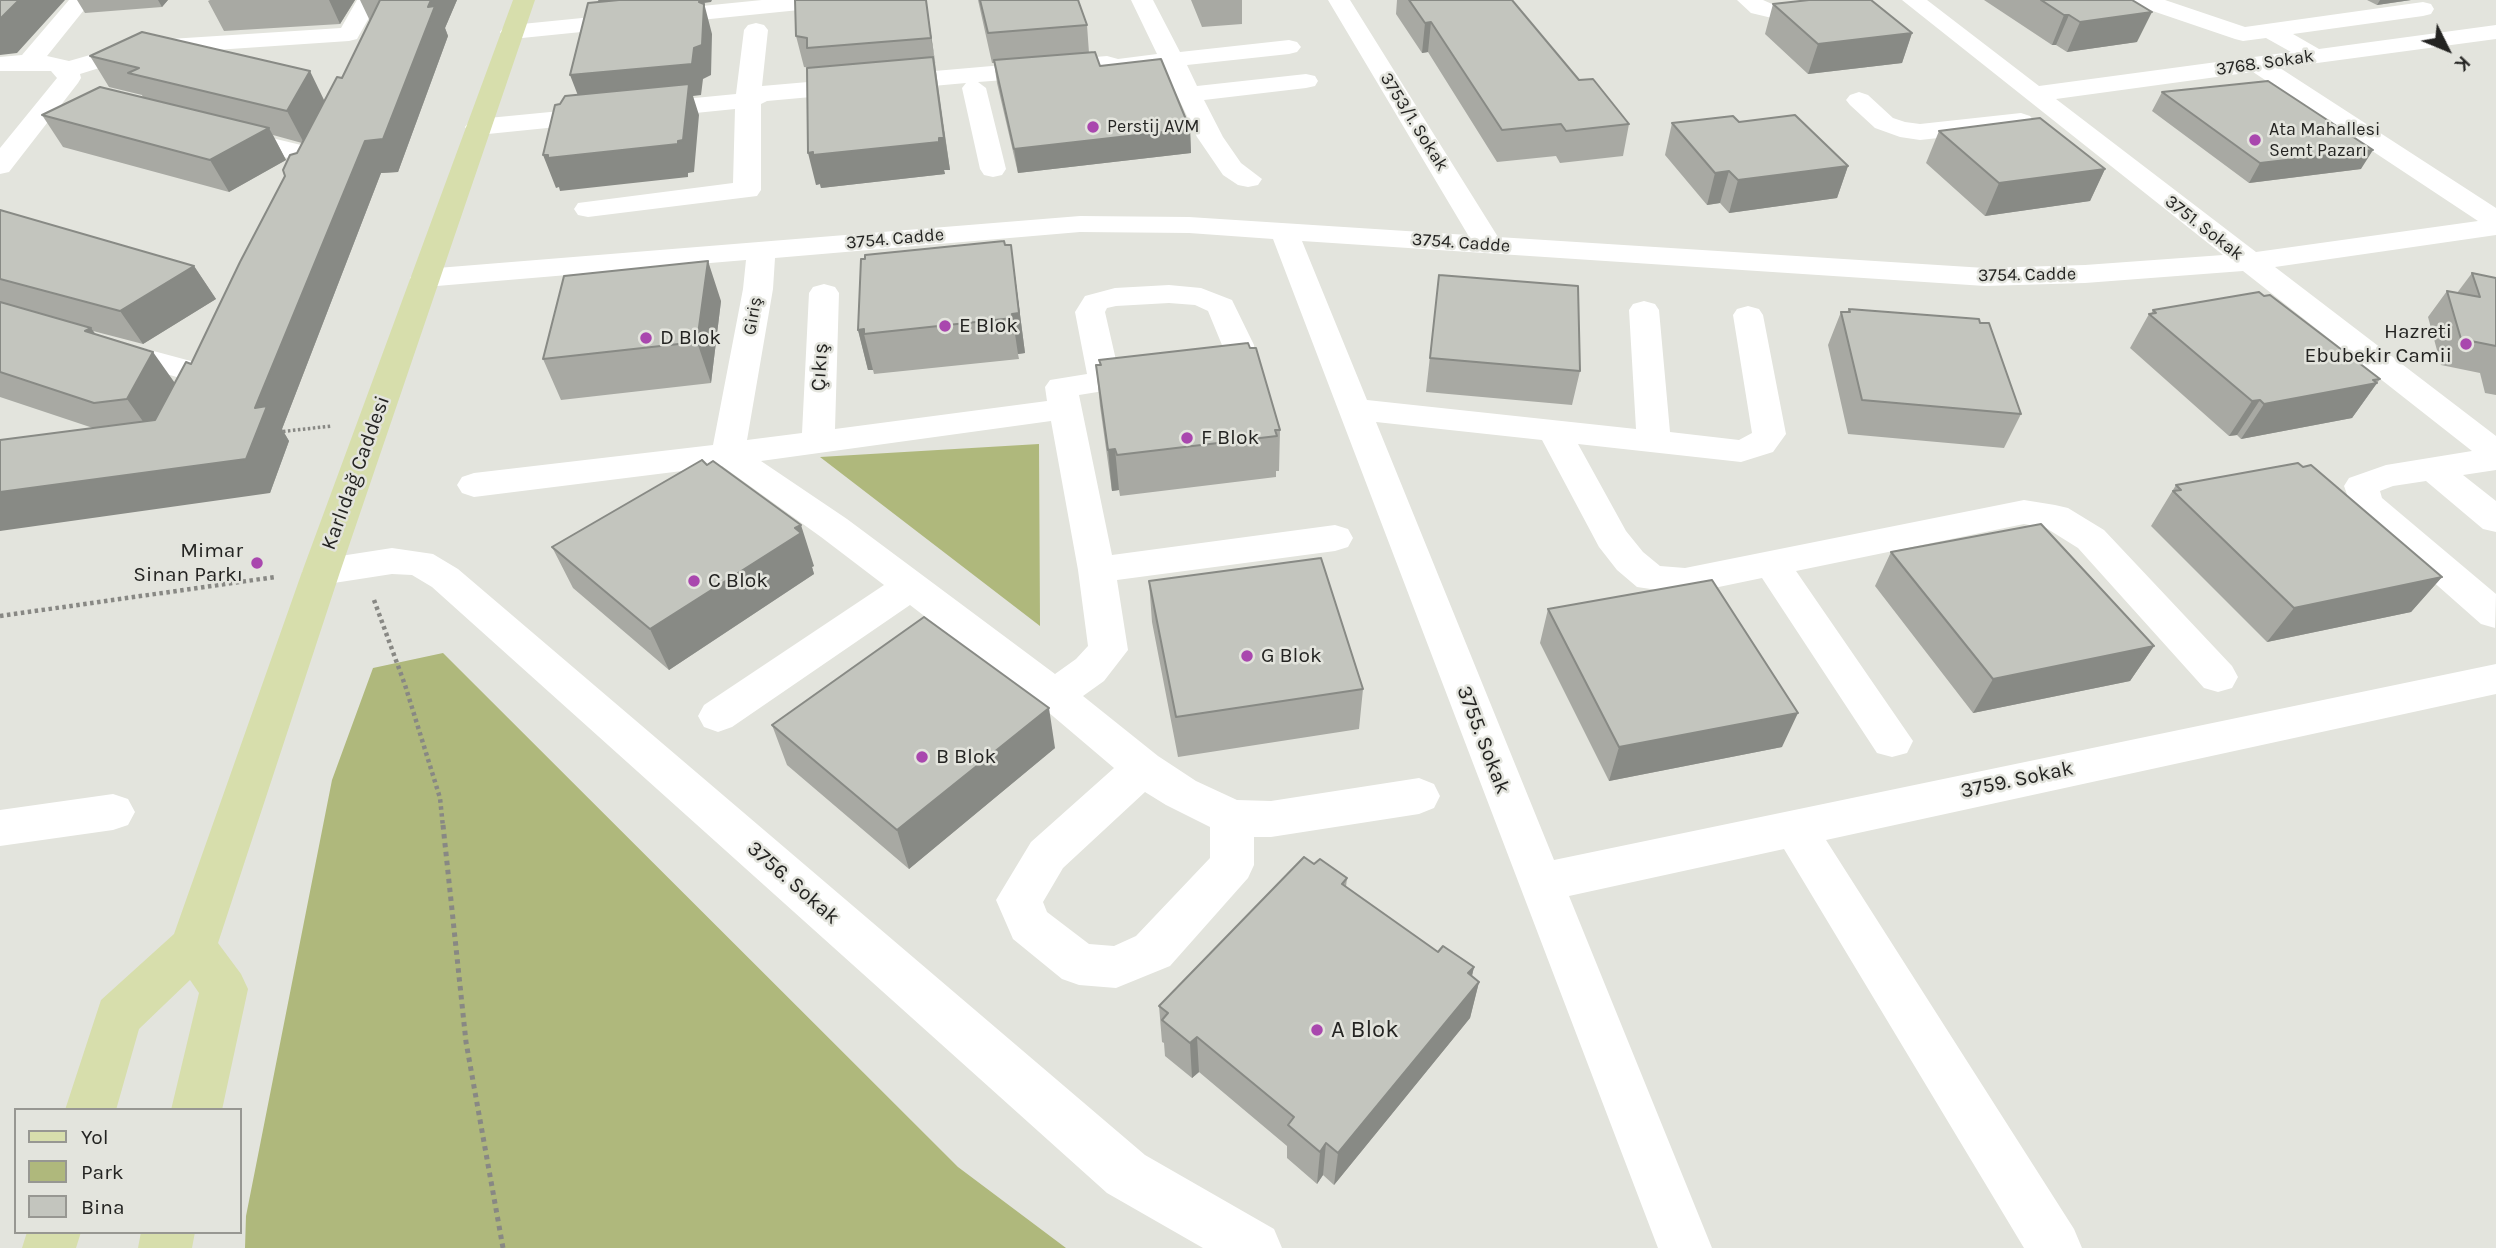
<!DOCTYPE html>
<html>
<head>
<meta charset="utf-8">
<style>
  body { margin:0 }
  #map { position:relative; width:2496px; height:1248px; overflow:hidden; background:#e3e4dd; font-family:Karla,sans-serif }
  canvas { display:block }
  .legend { position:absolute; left:14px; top:1108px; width:228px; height:126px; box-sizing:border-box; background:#e3e4dd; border:2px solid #979792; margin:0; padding:9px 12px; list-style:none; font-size:21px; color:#242422 }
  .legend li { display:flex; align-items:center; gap:14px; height:35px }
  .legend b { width:35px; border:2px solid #979792 }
  .north { position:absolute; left:2412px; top:14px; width:70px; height:70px; -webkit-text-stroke:5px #e3e4dd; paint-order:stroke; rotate:133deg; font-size:19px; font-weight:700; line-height:28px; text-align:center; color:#242422 }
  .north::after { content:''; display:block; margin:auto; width:24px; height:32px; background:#242422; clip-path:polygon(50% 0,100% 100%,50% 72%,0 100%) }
</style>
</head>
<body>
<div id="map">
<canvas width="2496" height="1248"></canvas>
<ul class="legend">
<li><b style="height:9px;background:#d7deac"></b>Yol</li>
<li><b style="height:19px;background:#afb87c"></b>Park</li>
<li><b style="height:19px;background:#c3c5be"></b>Bina</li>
</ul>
<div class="north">K</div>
</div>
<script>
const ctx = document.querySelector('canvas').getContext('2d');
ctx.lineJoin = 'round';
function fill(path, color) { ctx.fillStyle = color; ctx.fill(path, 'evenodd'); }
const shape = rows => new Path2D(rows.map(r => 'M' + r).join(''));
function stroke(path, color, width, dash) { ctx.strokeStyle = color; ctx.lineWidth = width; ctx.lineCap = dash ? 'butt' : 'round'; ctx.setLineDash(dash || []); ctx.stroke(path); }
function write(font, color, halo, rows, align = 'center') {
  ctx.font = font + ' Karla,sans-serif'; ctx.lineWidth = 5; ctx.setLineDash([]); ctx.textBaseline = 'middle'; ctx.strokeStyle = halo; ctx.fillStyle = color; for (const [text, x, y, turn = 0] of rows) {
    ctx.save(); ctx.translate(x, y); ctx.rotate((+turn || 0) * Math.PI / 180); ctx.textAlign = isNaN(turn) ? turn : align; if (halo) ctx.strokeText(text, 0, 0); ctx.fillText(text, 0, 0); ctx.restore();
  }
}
fill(shape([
  [1039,444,1040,626,820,457],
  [443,653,958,1167,1066,1248,245,1248,246,1216,332,780,373,668]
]), '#afb87c');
stroke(shape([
  [278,432,332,426]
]), '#888884', 3.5, [2.5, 2.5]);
stroke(shape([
  [374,600,405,685,440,798,443,827],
  [0,616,275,577]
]), '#888884', 4.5, [3.5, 3.5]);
stroke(shape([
  [443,825,466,1042,503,1248]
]), '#888884', 5, [4.5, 4.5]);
fill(shape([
  [69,0,92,0,47,56,69,61,139,41,341,28,357,0,379,0,357,39,349,41,141,55,80,74,81,78,78,83,9,172,0,174,0,148,57,78,51,71,0,71,0,57,22,55,69,0],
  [762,0,840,0,837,5,829,7,512,39,504,37,500,32,504,27,512,25,762,0],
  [1131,0,1153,0,1180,52,1289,40,1297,42,1301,47,1297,52,1289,54,1187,65,1197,86,1306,74,1315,76,1318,81,1315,86,1306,88,1204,100,1223,137,1241,163,1262,179,1258,185,1248,187,1238,185,1223,175,1197,137,1164,68,978,82,986,88,1006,169,1002,175,993,177,984,175,980,169,962,88,966,83,767,101,761,104,761,190,757,196,588,217,578,215,574,209,578,203,733,183,735,109,478,135,469,132,465,127,469,122,478,119,736,94,744,30,748,25,756,23,764,25,768,30,762,86,1107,56,1118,59,1157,54,1131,0],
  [1328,0,1350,0,1498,237,1985,268,2085,265,2223,255,1902,0,1927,0,2039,86,2291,52,2266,38,2243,41,2235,39,2135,5,2132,0,2165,0,2245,27,2423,2,2431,4,2434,9,2431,14,2423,16,2293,34,2319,49,2496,25,2496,39,2280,68,2496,208,2496,235,2275,267,2496,436,2496,470,2463,475,2496,501,2496,532,2483,529,2426,481,2393,486,2380,491,2382,498,2496,594,2495,628,2481,624,2353,511,2344,486,2349,478,2386,465,2472,451,2243,271,2085,283,1985,286,1302,241,1367,400,1636,429,1629,310,1633,304,1644,301,1655,304,1659,310,1670,432,1739,440,1752,433,1733,315,1737,309,1748,306,1759,309,1763,315,1786,434,1773,452,1741,462,1578,444,1626,531,1643,552,1660,566,1685,568,2024,500,2055,505,2068,508,2104,530,2232,666,2238,677,2232,688,2218,692,2204,688,2078,548,2046,528,2024,524,1796,571,1913,741,1907,753,1892,757,1877,753,1762,578,1685,594,1637,587,1617,570,1599,547,1542,440,1376,422,1554,860,2496,664,2496,694,1826,840,2074,1229,2082,1248,2024,1248,1784,849,1569,896,1712,1248,1658,1248,1273,239,1189,233,1080,232,775,258,773,289,747,440,802,433,809,293,813,287,824,284,835,287,839,293,835,429,1047,401,1045,387,1050,380,1087,374,1075,312,1085,296,1115,288,1169,285,1201,288,1232,300,1254,345,1255,357,1237,374,1203,380,1192,377,1187,370,1192,363,1217,359,1223,354,1222,345,1208,311,1195,305,1169,303,1116,306,1107,308,1105,312,1121,382,1116,389,1079,395,1112,555,1335,525,1348,529,1353,538,1348,547,1335,551,1117,580,1128,650,1104,681,1083,696,1158,756,1196,781,1237,800,1271,801,1419,778,1434,784,1440,796,1434,808,1419,814,1271,837,1254,837,1254,865,1248,878,1170,966,1116,988,1079,985,1062,979,1013,939,996,900,1031,842,1114,768,1041,706,910,605,732,727,718,732,704,727,698,716,704,705,884,585,821,537,722,466,474,497,462,493,457,485,462,477,474,473,713,445,743,289,746,260,425,287,415,284,410,278,415,272,425,269,1080,216,1189,217,1468,235,1328,0],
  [2253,72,2478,221,2256,252,2056,99,2253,72],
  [1051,421,1078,570,1088,646,1076,659,1055,674,847,519,761,461,1051,421],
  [1145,792,1166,805,1210,827,1210,858,1136,936,1114,946,1089,944,1047,912,1043,902,1063,868,1145,792],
  [1737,0,1763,0,1772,4,1823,0,1831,2,1834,7,1831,12,1823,14,1772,18,1751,13,1737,0],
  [1859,92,1868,95,1893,118,1905,122,1920,124,2021,113,2030,116,2034,121,2030,126,2021,129,1920,140,1900,137,1875,128,1850,105,1846,100,1850,95,1859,92],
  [230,128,322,150,326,156,322,162,313,164,221,142,217,136,221,130,230,128],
  [109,339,213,367,218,374,213,381,202,384,98,355,93,348,98,341,109,339],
  [392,548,433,554,458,569,1145,1155,1274,1229,1282,1248,1203,1248,1107,1193,432,587,412,575,392,574,321,585,308,581,302,572,308,563,321,559,392,548],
  [113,794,128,799,135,812,128,825,113,830,0,846,0,810,113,794]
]), '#fff');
fill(shape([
  [513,0,535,0,340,572,218,943,241,974,248,989,222,1110,171,1110,199,993,190,980,139,1029,116,1110,65,1110,101,1000,174,934,302,572,513,0],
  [27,1232,81,1232,76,1248,22,1248,27,1232],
  [141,1232,195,1232,192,1248,138,1248,141,1232]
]), '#d7deac');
fill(shape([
  [77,0,168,0,162,7,85,13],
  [210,0,355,0,340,24,224,31,208,1],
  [360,0,457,0,445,28,448,36,398,172,381,173,282,429,289,441,270,493,93,428,0,397,0,210,194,266,216,299,143,344,93,331,96,335,175,383,191,364,302,143,273,135,286,160,229,192,63,147,42,115,143,98,142,95,109,87,90,56,325,101,342,78,370,21],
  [795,0,926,0,950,170,944,170,945,174,821,188,820,184,816,185,811,68,804,67,796,36],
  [978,0,1078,0,1087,25,1089,53,1100,66,1190,129,1191,153,1018,173,997,83,994,63,992,63],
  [1191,0,1242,0,1242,24,1202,27],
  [1397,0,1512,0,1579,80,1629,124,1623,156,1560,163,1556,156,1497,162,1428,52,1422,53,1396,14],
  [1984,0,2132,0,2137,42,2067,52,2056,45,2052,45],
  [2367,0,2411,0,2377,5],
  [1773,4,1912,33,1902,63,1808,74,1765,34],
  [2162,92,2361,169,2249,183,2152,111],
  [1739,122,1848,166,1837,198,1729,213,1720,203,1707,205,1665,155,1672,123],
  [1939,131,2105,169,2090,201,1985,216,1926,163],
  [1005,245,1011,245,1016,284,1025,353,1018,354,1019,359,874,374,873,370,868,370,858,330],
  [2472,273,2496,278,2496,395,2485,393,2480,373,2441,365,2428,317,2447,291,2457,293],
  [1439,275,1580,371,1572,405,1426,392],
  [721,301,711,383,561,400,543,359],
  [1849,309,1980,323,2021,414,2004,448,1848,434,1828,345,1841,312,1847,312],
  [2153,310,2380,379,2352,418,2241,439,2237,435,2229,436,2130,348,2149,314,2151,314],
  [1099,360,1280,430,1279,471,1276,471,1276,477,1120,496,1119,490,1112,491,1100,406,1096,365,1100,365],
  [707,465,814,566,812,567,814,574,669,670,573,588,552,547],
  [2176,485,2442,577,2411,612,2267,642,2151,526],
  [1891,552,2154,646,2130,681,1973,713,1875,586],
  [1149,581,1363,689,1359,729,1178,757,1152,622],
  [1548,609,1782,747,1609,781,1540,643],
  [772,725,1055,748,909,869,787,765],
  [1314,864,1347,878,1346,887,1438,952,1474,967,1472,976,1479,982,1470,1018,1334,1185,1323,1175,1317,1184,1287,1158,1287,1146,1199,1072,1192,1078,1165,1056,1164,1043,1162,1042,1159,1006]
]), '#a8a9a3');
fill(shape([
  [19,0,65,0,17,53,0,55,0,19],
  [158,0,168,0,162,7],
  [329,0,355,0,340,24],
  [431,0,457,0,445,28,448,36,398,172,381,173,282,429,289,441,270,493,0,531,0,492,255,408,365,141],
  [598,0,712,0,711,2,704,3,712,34,711,75,703,79,701,95,693,96,699,115,694,172,688,173,688,177,560,191,559,187,556,188,543,155,582,106,570,75,603,13],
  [926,0,936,68,931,38],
  [2380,0,2411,0,2377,5],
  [2152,12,2137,42,2067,52,2080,22],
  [2064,15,2069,15,2056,45,2052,45],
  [1431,22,1428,52,1422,53,1425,23],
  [1912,33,1902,63,1808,74,1818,44],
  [933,57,950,170,944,170,945,174,821,188,820,184,816,185,808,153],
  [310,71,325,102,304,143,287,111],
  [269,128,286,160,229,192,210,160],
  [1190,129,1191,153,1018,173,1014,149],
  [2373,150,2361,169,2249,183,2260,163],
  [1848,166,1837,198,1729,213,1738,180],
  [2105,169,2090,201,1985,216,1999,183],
  [1729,171,1720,203,1707,205,1715,173],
  [1011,245,1025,353,1018,354,1012,314],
  [708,261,721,301,711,383,697,342],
  [194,266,216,299,143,344,120,311],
  [91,328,115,362,85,331],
  [864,329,864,334,873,370,868,370,858,330],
  [153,352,177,386,152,434,127,399],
  [2377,383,2352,418,2241,439,2264,404],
  [2260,400,2237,435,2229,436,2252,401],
  [1115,449,1119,490,1112,491,1108,450],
  [801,525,814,566,812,567,814,574,669,670,650,629],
  [2442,577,2411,612,2267,642,2294,608],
  [2154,646,2130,681,1973,713,1993,679],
  [1049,708,1055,748,909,869,897,830],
  [1798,713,1782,747,1609,781,1619,747],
  [1474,967,1467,996,1479,982,1470,1018,1334,1185,1338,1153,1468,973],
  [1197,1037,1199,1072,1192,1078,1190,1043],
  [1326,1143,1323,1175,1317,1184,1320,1152]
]), '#888a85');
const building = shape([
  [0,0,19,0,0,19,0,0],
  [380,0,431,0,428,7,435,6,383,139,365,141,255,408,267,406,246,459,0,492,0,440,155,420,186,362,191,364,240,262,285,176,283,170,290,155,297,153,337,77,342,78,380,0],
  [619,0,700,0,699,2,704,4,702,45,694,48,692,64,570,75,588,3,619,0],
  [795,0,926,0,931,38,807,48,807,38,796,36,795,0],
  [980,0,1078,0,1087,25,988,33,980,0],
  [1409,0,1512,0,1579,80,1593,79,1629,124,1566,131,1561,124,1502,130,1431,22,1425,23,1409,0],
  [1809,0,1871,0,1912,33,1818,44,1773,4,1809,0],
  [2041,0,2132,0,2152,12,2080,22,2069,15,2064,15,2041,0],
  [142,32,310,71,287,111,128,73,139,68,90,56,142,32],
  [1095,52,1100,66,1161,59,1190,129,1014,149,994,60,1095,52],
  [933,57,944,138,939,138,939,142,813,155,813,152,808,153,807,68,933,57],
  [2268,81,2373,150,2260,163,2162,92,2268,81],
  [689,84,683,140,678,141,678,144,548,158,548,155,543,155,555,105,560,104,565,96,689,84],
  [100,87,269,128,210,160,42,115,100,87],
  [1795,115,1848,166,1738,180,1729,171,1715,173,1672,123,1733,116,1739,122,1795,115],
  [2040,118,2105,169,1999,183,1939,131,2040,118],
  [0,210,194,266,120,311,0,279,0,210],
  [1004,241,1005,245,1011,245,1019,313,1012,314,1013,318,864,334,864,329,858,330,861,259,865,259,865,255,1004,241],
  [708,261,697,342,543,359,564,276,708,261],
  [2472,273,2496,278,2496,346,2461,339,2447,291,2480,297,2472,273],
  [1439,275,1578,286,1580,371,1430,358,1439,275],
  [2259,292,2264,296,2270,295,2380,379,2373,380,2377,383,2264,404,2260,400,2252,401,2149,314,2156,313,2153,310,2259,292],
  [0,302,91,328,85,331,153,352,127,399,94,403,0,372,0,302],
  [1849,309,1979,319,1980,323,1989,323,2021,414,1862,400,1841,312,1850,312,1849,309],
  [1248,343,1250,348,1256,348,1280,430,1275,430,1277,436,1117,455,1115,449,1108,450,1096,365,1101,365,1099,360,1248,343],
  [702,460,707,465,713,461,801,525,795,528,801,533,650,629,552,547,702,460],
  [2298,463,2303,467,2311,465,2442,577,2294,608,2173,491,2181,490,2176,485,2298,463],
  [2041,524,2154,646,1993,679,1891,552,2041,524],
  [1321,558,1363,689,1176,717,1149,581,1321,558],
  [1712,580,1798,713,1619,747,1548,609,1712,580],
  [924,617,1049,708,897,830,772,725,924,617],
  [1304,857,1314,864,1320,859,1347,878,1342,884,1438,952,1443,946,1474,967,1468,973,1479,982,1338,1153,1326,1143,1320,1152,1288,1125,1294,1117,1197,1037,1190,1043,1162,1020,1168,1013,1159,1006,1304,857]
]);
fill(building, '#c3c5be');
stroke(building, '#888a85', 2);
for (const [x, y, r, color] of [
  [1093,127,7,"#a947ae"],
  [2255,140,7,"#a947ae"],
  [945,326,7,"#a947ae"],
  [646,338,7,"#a947ae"],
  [2466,344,7,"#a947ae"],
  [1187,438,7,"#a947ae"],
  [257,563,7,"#a947ae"],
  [694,581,7,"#a947ae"],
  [1247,656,7,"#a947ae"],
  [922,757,7,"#a947ae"],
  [1317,1030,7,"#a947ae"]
]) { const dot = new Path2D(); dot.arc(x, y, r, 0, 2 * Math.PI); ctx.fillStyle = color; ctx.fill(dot); stroke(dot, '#e3e4dd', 2.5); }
write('18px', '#242422', '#e3e4dd', [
  ["3768. Sokak",2265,63,-8],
  ["3753/1. Sokak",1414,122,58],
  ["3751. Sokak",2204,228,38],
  ["3754. Cadde",895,239,-5],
  ["3754. Cadde",1461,243,4],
  ["3754. Cadde",2027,275,-1],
  ["Giriş",753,316,-80]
]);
write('18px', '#242422', '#e3e4dd', [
  ["Perstij AVM",1107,127],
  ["Ata Mahallesi",2269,130],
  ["Semt Pazarı",2269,151]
], 'left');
write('21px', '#242422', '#e3e4dd', [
  ["E Blok",959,326],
  ["Hazreti",2452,332,"right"],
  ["Ebubekir Camii",2452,356,"right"],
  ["D Blok",660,338],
  ["F Blok",1201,438],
  ["Mimar",243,551,"right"],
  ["Sinan Parkı",243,575,"right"],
  ["C Blok",708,581],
  ["G Blok",1261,656],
  ["B Blok",936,757]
], 'left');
write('21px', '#242422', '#e3e4dd', [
  ["Çıkış",820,367,-87],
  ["Karlıdağ Caddesi",356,473,-70],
  ["3755. Sokak",1483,740,69],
  ["3759. Sokak",2017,780,-12],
  ["3756. Sokak",793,883,41]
]);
write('24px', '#242422', '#e3e4dd', [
  ["A Blok",1331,1030]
], 'left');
</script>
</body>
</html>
